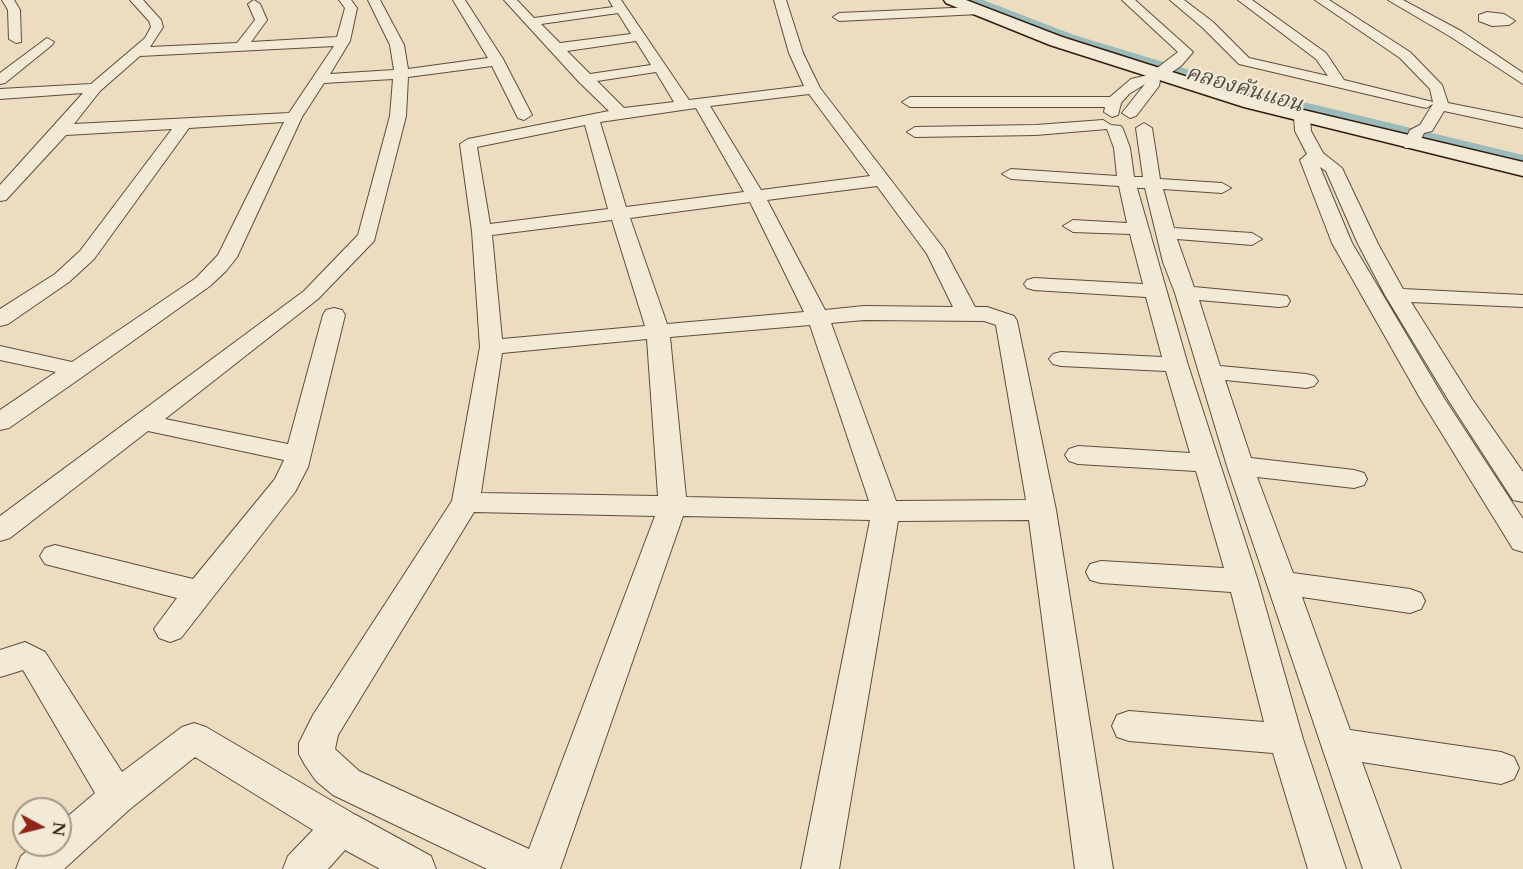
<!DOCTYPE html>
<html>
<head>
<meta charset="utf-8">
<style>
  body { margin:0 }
  #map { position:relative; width:1523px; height:869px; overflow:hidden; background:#ecddc1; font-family:Cardo,serif }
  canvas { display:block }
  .north { position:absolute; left:12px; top:797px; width:60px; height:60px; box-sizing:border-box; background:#f3e9d7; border:2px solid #a59787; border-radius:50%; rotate:97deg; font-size:16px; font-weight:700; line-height:24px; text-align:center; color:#311c0f }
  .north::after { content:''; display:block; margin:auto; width:21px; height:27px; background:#8f2418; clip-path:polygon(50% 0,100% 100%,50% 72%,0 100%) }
</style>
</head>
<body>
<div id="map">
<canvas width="1523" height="869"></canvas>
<div class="north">N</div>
</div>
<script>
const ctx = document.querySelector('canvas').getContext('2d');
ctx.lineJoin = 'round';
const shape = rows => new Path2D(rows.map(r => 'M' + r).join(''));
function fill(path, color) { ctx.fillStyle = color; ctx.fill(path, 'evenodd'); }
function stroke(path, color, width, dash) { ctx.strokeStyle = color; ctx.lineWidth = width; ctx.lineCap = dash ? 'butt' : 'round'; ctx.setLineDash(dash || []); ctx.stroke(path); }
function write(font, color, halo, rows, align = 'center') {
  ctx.font = font + ' Cardo,"Noto Serif Thai",serif'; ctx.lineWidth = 4.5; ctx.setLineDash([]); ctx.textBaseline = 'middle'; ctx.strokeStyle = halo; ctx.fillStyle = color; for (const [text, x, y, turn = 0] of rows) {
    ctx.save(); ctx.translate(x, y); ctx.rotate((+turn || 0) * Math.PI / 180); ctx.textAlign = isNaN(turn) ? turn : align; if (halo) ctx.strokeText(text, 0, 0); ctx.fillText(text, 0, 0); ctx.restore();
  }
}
fill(shape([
  [965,0,983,0,1074,35,1266,93,1523,155,1523,165,1255,100,1064,41,965,0]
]), '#9abbb9');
const street = shape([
  [2,0,14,0,20,10,21,42,16,43,9,39,8,10,2,0],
  [130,0,143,0,161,20,163,27,150,47,237,43,255,20,248,4,254,0,260,4,267,20,251,42,337,37,345,8,339,0,351,0,357,8,350,41,330,74,394,70,390,45,368,0,380,0,404,45,408,69,488,58,453,0,465,0,503,59,532,115,524,120,518,118,492,66,408,77,406,116,374,241,318,299,165,419,288,444,323,315,326,310,334,308,342,310,345,315,308,467,295,492,181,638,170,642,159,638,154,629,177,598,45,564,40,556,45,548,55,545,193,579,275,479,284,460,148,431,10,538,0,541,0,516,304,291,358,235,390,116,393,79,324,83,302,117,237,257,226,271,210,286,85,375,9,428,0,430,0,410,56,372,0,360,0,346,72,362,196,278,218,255,284,122,189,128,94,259,69,282,8,324,0,326,0,309,55,274,80,251,172,129,66,135,6,200,0,201,0,185,83,93,0,99,0,89,91,84,145,38,151,27,149,21,130,0],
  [334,46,289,113,74,124,100,91,140,56,334,46],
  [504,0,517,0,534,18,613,7,609,0,621,0,689,100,804,86,789,53,774,0,786,0,803,53,820,88,944,249,975,307,987,307,1014,316,1017,321,1056,510,1113,869,1075,869,1029,520,898,521,839,869,801,869,870,520,683,516,560,869,487,869,333,795,316,781,305,765,299,754,299,743,313,715,452,501,480,347,472,231,460,144,468,139,609,111,579,82,504,0],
  [618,13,631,34,560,43,541,24,618,13],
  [636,41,651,65,590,74,567,51,636,41],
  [656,72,674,102,624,108,597,81,656,72],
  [809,94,870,176,761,190,710,106,809,94],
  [696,108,744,192,626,207,600,122,696,108],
  [585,125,608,209,490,224,477,147,585,125],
  [877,186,927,254,953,307,864,306,825,310,767,200,877,186],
  [750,202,804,312,667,324,630,218,750,202],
  [612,220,645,326,502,339,492,235,612,220],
  [864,320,984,321,996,325,1026,500,896,501,831,323,864,320],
  [810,325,869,501,686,497,670,337,810,325],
  [647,339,658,496,481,493,502,353,647,339],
  [474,512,655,516,529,849,359,771,335,749,338,735,474,512],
  [1122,0,1135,0,1193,52,1181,66,1160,80,1159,86,1136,116,1130,118,1122,113,1145,84,1129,94,1121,103,1118,115,1112,117,1104,112,1105,107,910,107,902,102,910,97,1110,97,1131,79,1148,75,1178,52,1122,0],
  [1170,0,1184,0,1213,22,1249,58,1328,76,1316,59,1238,0,1252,0,1326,53,1344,80,1433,102,1430,89,1400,58,1315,0,1329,0,1410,52,1442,85,1448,103,1523,118,1523,128,1444,111,1432,131,1424,133,1417,148,1405,148,1403,144,1410,130,1420,125,1433,104,1426,108,1239,64,1203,28,1170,0],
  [1388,0,1403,0,1461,31,1523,73,1523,84,1451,37,1388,0],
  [975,7,979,8,979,14,839,21,833,17,839,13,975,7],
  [1487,12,1504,14,1515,21,1509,25,1492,26,1479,21,1479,15,1487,12],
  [47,38,54,42,52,45,5,83,0,84,0,73,47,38],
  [1302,112,1310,117,1311,131,1323,153,1342,168,1378,244,1403,289,1523,295,1523,307,1411,302,1472,399,1523,472,1523,502,1513,500,1449,401,1385,295,1358,244,1326,171,1320,167,1352,243,1444,398,1523,519,1523,552,1513,549,1420,398,1332,243,1300,160,1307,154,1295,131,1294,117,1302,112],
  [1103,120,1111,125,1121,126,1123,129,1130,148,1134,177,1143,177,1136,128,1144,123,1152,128,1160,179,1222,183,1231,188,1222,193,1163,189,1174,228,1252,233,1262,239,1252,245,1177,239,1194,287,1279,295,1287,296,1290,301,1287,306,1279,307,1199,300,1220,366,1306,374,1314,376,1318,381,1314,386,1306,388,1225,380,1251,458,1354,470,1364,473,1367,479,1364,485,1354,488,1257,477,1293,573,1410,589,1421,593,1425,601,1421,609,1410,613,1302,597,1350,730,1501,752,1514,757,1519,768,1514,779,1501,784,1362,762,1401,869,1363,869,1227,466,1175,293,1163,262,1145,188,1137,188,1188,365,1258,581,1303,739,1346,869,1308,869,1273,753,1129,741,1117,737,1112,726,1117,715,1129,711,1264,722,1231,592,1101,583,1090,580,1086,572,1090,564,1101,561,1224,568,1196,471,1078,464,1069,461,1065,455,1069,449,1078,446,1190,453,1166,371,1061,366,1053,364,1049,359,1053,354,1061,352,1162,357,1146,297,1034,290,1027,288,1024,284,1027,280,1034,278,1143,284,1130,234,1073,232,1063,226,1073,220,1127,223,1119,186,1011,179,1002,174,1011,169,1117,176,1114,148,1107,129,1036,135,915,137,907,132,915,127,1036,125,1103,120],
  [25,642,45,652,122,772,182,727,194,723,206,727,354,814,431,856,436,869,380,869,345,850,328,869,283,869,288,856,313,830,195,757,130,809,64,869,16,869,21,856,34,845,60,845,60,823,95,793,23,670,0,677,0,650,25,642]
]);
const secondary = shape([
  [944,0,966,0,1062,37,1257,99,1523,162,1523,176,1244,107,1050,45,946,3,944,0]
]);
stroke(street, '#604c3c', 2);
stroke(secondary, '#311c0f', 3);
fill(street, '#f3e9d7');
fill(secondary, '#f3e9d7');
write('italic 22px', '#504c42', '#f3e9d7', [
  ["คลองคันแอน",1244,90,16]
]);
</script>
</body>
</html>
